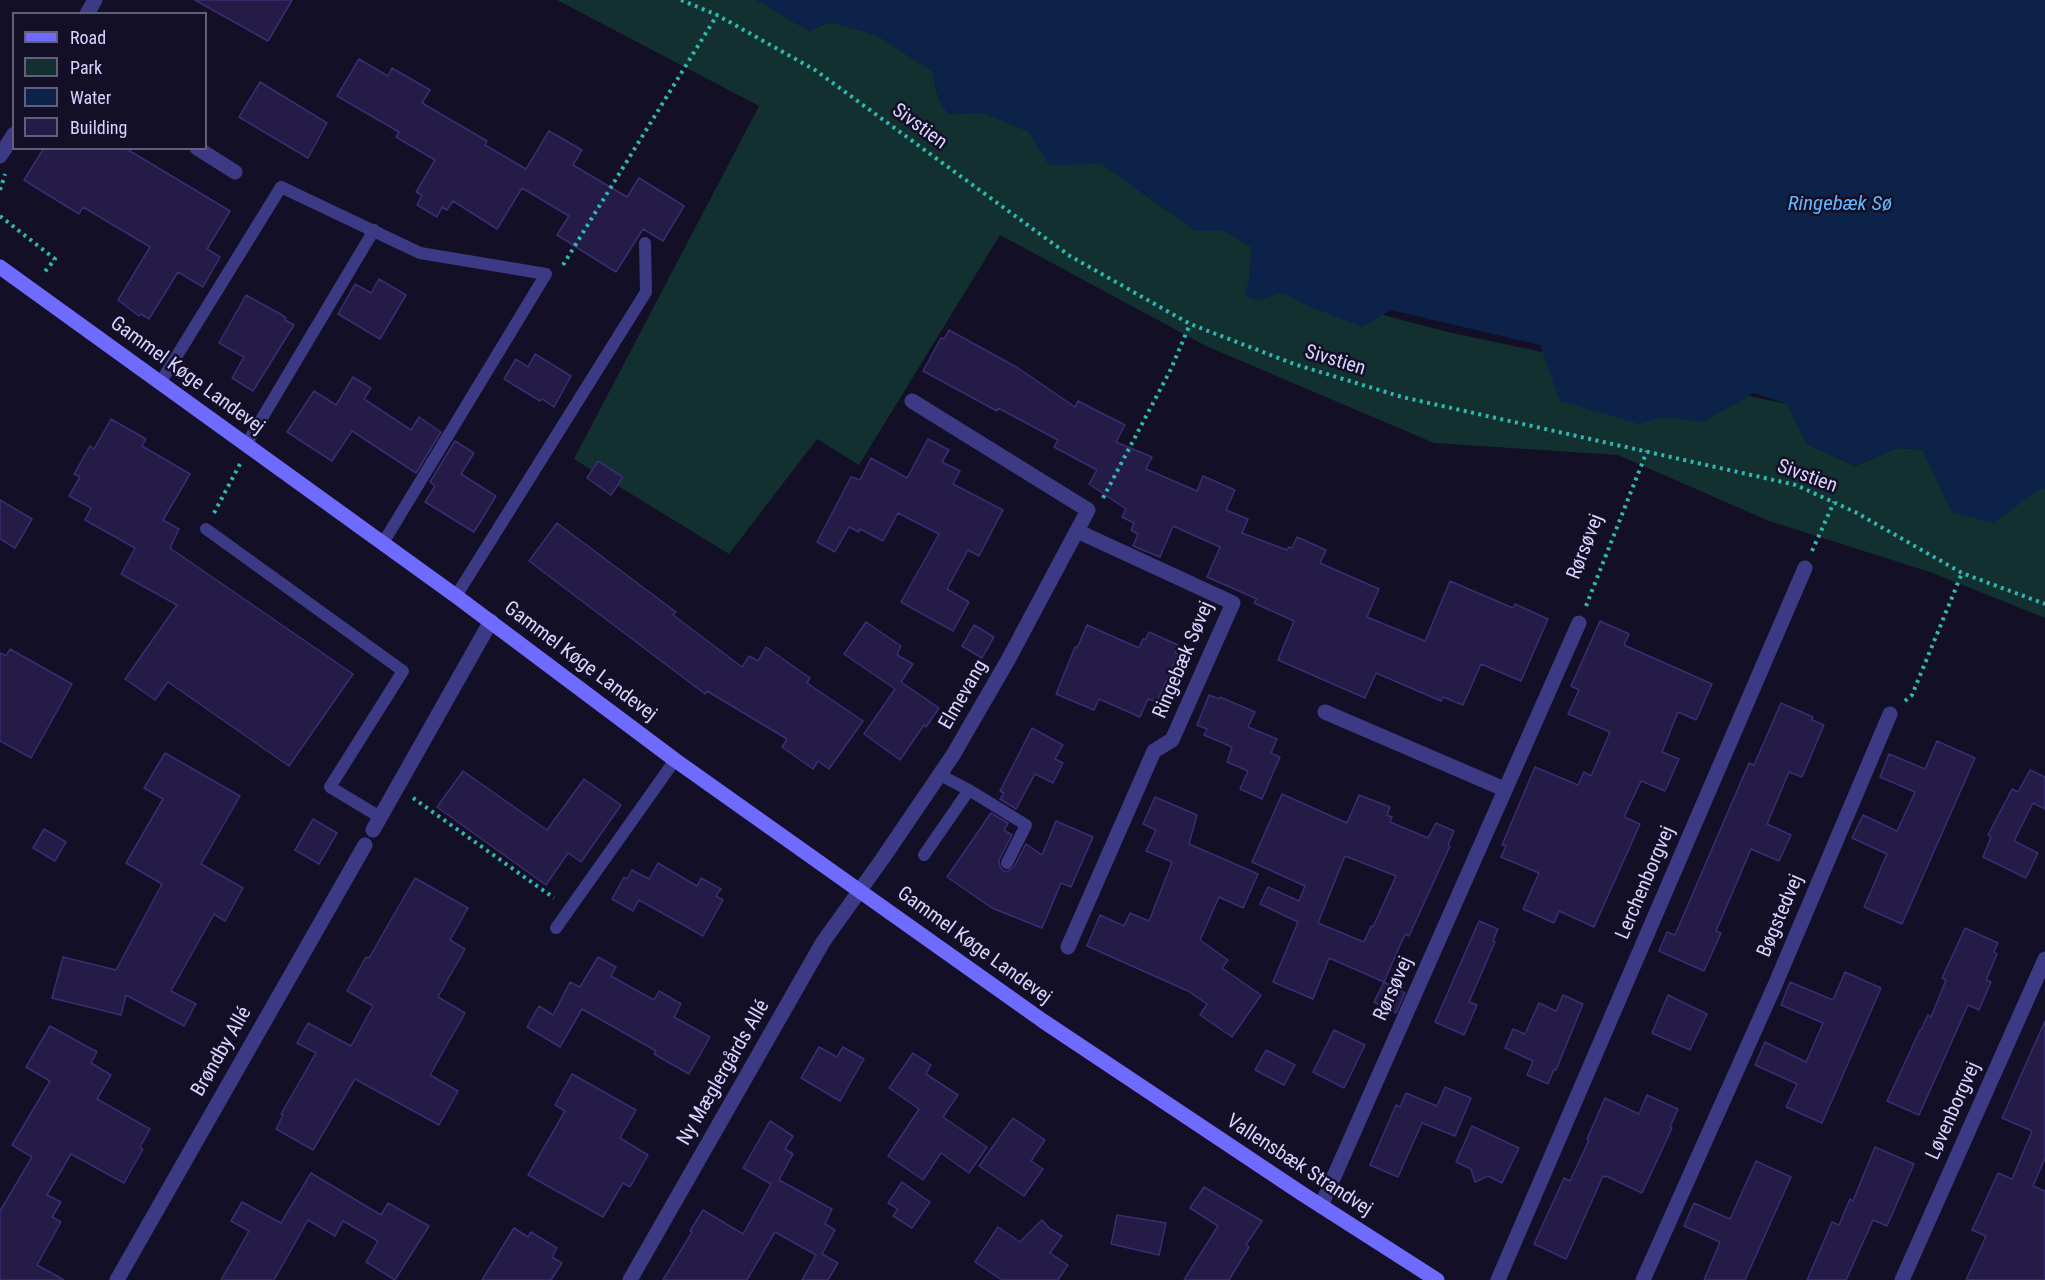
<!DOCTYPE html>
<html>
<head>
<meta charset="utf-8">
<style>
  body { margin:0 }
  #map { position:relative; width:2045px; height:1280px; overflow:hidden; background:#130f26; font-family:"Roboto Condensed",sans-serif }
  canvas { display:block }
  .legend { position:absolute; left:12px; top:12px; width:195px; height:138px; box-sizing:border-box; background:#130f26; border:2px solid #625e7d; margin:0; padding:8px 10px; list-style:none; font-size:18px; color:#d9d4ff }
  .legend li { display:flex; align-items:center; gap:12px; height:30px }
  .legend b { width:30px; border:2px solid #625e7d }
</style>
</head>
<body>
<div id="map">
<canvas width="2045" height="1280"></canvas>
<ul class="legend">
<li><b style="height:8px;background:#6f6bff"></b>Road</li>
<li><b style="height:16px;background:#12302f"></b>Park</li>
<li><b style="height:16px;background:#0c2248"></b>Water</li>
<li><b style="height:16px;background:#241b47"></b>Building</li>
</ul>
</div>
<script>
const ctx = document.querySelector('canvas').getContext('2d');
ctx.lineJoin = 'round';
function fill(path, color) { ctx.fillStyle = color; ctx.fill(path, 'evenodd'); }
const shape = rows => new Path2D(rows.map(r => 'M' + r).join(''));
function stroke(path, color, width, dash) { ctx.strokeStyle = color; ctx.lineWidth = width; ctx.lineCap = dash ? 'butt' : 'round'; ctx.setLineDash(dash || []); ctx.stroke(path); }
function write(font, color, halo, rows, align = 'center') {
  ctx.font = font + ' "Roboto Condensed",sans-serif'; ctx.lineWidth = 5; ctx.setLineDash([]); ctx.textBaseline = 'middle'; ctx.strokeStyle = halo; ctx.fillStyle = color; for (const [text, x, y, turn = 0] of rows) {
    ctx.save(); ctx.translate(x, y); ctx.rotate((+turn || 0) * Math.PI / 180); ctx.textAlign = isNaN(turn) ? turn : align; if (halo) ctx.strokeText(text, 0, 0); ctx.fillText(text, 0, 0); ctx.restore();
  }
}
fill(shape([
  [557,0,757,0,809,31,830,22,877,35,932,71,939,100,949,114,982,112,1028,131,1049,164,1102,164,1196,231,1224,231,1252,247,1249,280,1448,332,1787,404,1807,444,1855,466,1897,448,1923,450,1952,512,2045,488,2045,618,1930,572,1769,521,1618,455,1434,443,1206,346,1000,235,859,465,817,439,729,554,574,459,759,106]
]), '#12302f');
fill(shape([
  [757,0,2045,0,2045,488,2037,491,1993,523,1952,512,1923,450,1897,448,1855,466,1807,444,1787,404,1754,393,1703,422,1662,417,1639,424,1560,401,1540,345,1391,310,1362,327,1306,305,1283,293,1257,300,1244,296,1249,280,1252,247,1224,231,1196,231,1102,164,1049,165,1028,131,982,113,949,114,939,100,932,71,877,35,830,22,809,31]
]), '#0c2248');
const building = shape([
  [195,0,292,0,268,41,195,0],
  [359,59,388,76,392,68,430,90,422,103,487,141,485,145,526,169,549,131,582,150,573,165,627,197,639,178,684,206,663,241,643,229,616,272,557,235,569,216,522,188,497,229,453,201,447,210,442,207,437,217,417,205,422,195,416,192,435,160,396,137,399,132,337,96,359,59],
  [260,82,327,123,308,158,239,117,260,82],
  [44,148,125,148,230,211,207,249,220,257,203,287,178,272,149,319,141,314,139,316,118,300,150,247,83,207,79,214,24,180,44,148],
  [379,279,406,295,380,339,338,314,355,284,371,293,379,279],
  [246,295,282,315,286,318,285,320,294,325,253,391,232,378,244,357,219,343,246,295],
  [949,330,1018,368,1075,407,1078,401,1125,425,1116,442,1152,457,1146,469,1197,491,1203,476,1235,490,1226,510,1248,519,1242,533,1287,550,1289,547,1292,548,1297,537,1326,550,1320,563,1379,589,1367,617,1425,641,1450,581,1513,608,1515,604,1548,619,1521,681,1481,664,1463,705,1443,697,1441,701,1376,673,1365,698,1278,660,1294,621,1254,603,1257,599,1207,577,1220,547,1173,526,1160,557,1133,546,1138,534,1131,530,1134,523,1122,517,1126,509,1089,484,1097,470,1054,447,1058,440,998,408,997,411,923,371,941,338,944,339,949,330],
  [535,354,571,376,554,407,542,399,540,401,504,379,516,359,528,367,535,354],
  [353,377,371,388,364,399,411,430,419,417,441,432,416,473,352,431,332,461,287,432,314,391,336,405,353,377],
  [111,419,146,439,142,446,190,474,163,520,179,529,170,548,353,674,289,766,168,682,155,700,125,679,177,605,121,574,135,548,85,520,91,508,69,496,80,477,74,474,90,446,94,449,111,419],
  [928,439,949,450,942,462,960,471,953,484,1003,510,979,556,968,550,947,589,969,602,953,631,901,602,939,534,898,513,883,541,860,529,859,532,849,527,835,552,817,542,851,477,860,480,871,458,907,478,928,439],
  [455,441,474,453,461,474,496,496,474,532,425,502,435,486,430,482,455,441],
  [598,461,623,477,611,495,587,478,598,461],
  [0,500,32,519,15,548,0,539,0,500],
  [557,523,676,612,673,615,742,667,749,656,758,661,766,647,810,678,807,683,863,721,829,769,818,761,813,769,782,747,787,739,707,691,705,694,529,561,557,523],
  [1600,621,1629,634,1624,645,1712,684,1696,720,1678,712,1662,752,1679,759,1665,791,1641,781,1624,817,1640,824,1594,927,1559,911,1554,923,1523,909,1539,873,1501,857,1506,846,1502,845,1535,767,1578,785,1584,772,1591,776,1610,732,1568,714,1579,690,1571,686,1600,621],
  [866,622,901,646,897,655,913,664,901,682,939,708,926,727,924,725,900,760,864,734,895,689,844,654,866,622],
  [974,625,994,637,982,658,962,646,974,625],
  [1087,625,1139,648,1143,639,1145,640,1149,632,1178,645,1175,653,1178,654,1157,702,1148,699,1140,717,1099,699,1094,710,1056,694,1075,647,1077,648,1087,625],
  [10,649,72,684,31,758,0,741,0,653,6,656,10,649],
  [1209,695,1219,699,1220,697,1255,712,1248,727,1277,739,1271,753,1280,757,1262,799,1240,789,1248,771,1227,762,1232,747,1204,735,1207,729,1197,725,1209,695],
  [1781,703,1813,717,1812,720,1824,725,1802,777,1789,772,1767,824,1791,835,1779,861,1751,849,1716,931,1721,933,1704,971,1659,951,1667,932,1675,935,1749,763,1754,765,1781,703],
  [1032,728,1063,745,1055,759,1063,763,1053,783,1035,774,1016,809,1000,799,1004,793,1000,791,1032,728],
  [1937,741,1975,758,1902,924,1864,907,1887,854,1852,838,1863,815,1897,831,1915,792,1880,777,1889,754,1925,769,1937,741],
  [165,753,240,796,201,864,243,888,225,921,214,914,171,991,196,1004,184,1026,126,995,121,1015,52,998,63,957,116,970,162,884,126,863,163,799,144,788,165,753],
  [2030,770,2045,777,2045,809,2033,803,2014,841,2038,853,2026,878,1983,857,1991,837,1988,835,2012,789,2018,792,2030,770],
  [463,771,547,830,584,779,621,805,581,862,568,853,546,885,437,807,463,771],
  [1282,794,1347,823,1359,795,1390,807,1387,815,1392,817,1390,822,1428,838,1436,823,1454,831,1448,845,1450,846,1409,936,1405,934,1384,982,1405,993,1396,1013,1374,1002,1384,982,1329,958,1313,999,1273,982,1298,922,1260,904,1268,887,1299,901,1305,886,1252,862,1282,794],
  [1345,856,1396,876,1373,927,1371,926,1364,942,1318,923,1345,856],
  [1155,797,1197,815,1189,844,1258,874,1243,908,1219,897,1200,940,1228,960,1222,968,1261,995,1232,1037,1200,1015,1207,1004,1188,991,1087,946,1100,915,1124,926,1130,913,1149,921,1172,862,1146,851,1156,830,1143,824,1155,797],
  [991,813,1008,823,1004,830,1012,835,999,860,1000,867,1004,871,1008,871,1014,867,1026,844,1042,855,1056,821,1093,837,1071,887,1061,883,1042,928,992,908,947,877,991,813],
  [313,819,337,833,319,864,295,850,313,819],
  [44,829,66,842,55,861,33,848,44,829],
  [658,863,697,886,701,878,721,889,716,896,723,900,703,936,639,900,633,911,612,899,624,877,627,879,632,870,649,879,658,863],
  [415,878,468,908,450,940,465,949,438,997,465,1013,430,1075,458,1091,439,1125,355,1079,313,1150,276,1129,283,1115,281,1114,316,1053,297,1043,308,1023,351,1046,373,1006,347,991,366,957,369,958,415,878],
  [1479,921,1498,929,1493,941,1495,942,1469,1002,1477,1005,1464,1035,1435,1022,1479,921],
  [1965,928,1998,943,1994,952,1997,954,1986,980,1991,982,1979,1010,1968,1005,1919,1115,1887,1101,1920,1030,1921,1030,1928,1015,1931,1017,1946,980,1942,978,1965,928],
  [598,957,616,967,611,976,654,1000,659,991,681,1004,674,1017,710,1037,689,1074,654,1054,656,1051,582,1009,560,1047,527,1027,539,1006,553,1015,570,982,580,987,598,957],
  [1845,972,1881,988,1822,1123,1786,1107,1797,1084,1755,1065,1765,1042,1806,1062,1823,1023,1781,1005,1790,982,1833,1000,1845,972],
  [1563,995,1583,1004,1556,1070,1554,1069,1548,1084,1527,1075,1533,1061,1505,1048,1513,1029,1525,1034,1539,1003,1556,1011,1563,995],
  [1668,995,1707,1014,1690,1050,1652,1033,1668,995],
  [2045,1021,2045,1158,2033,1186,2045,1191,2045,1280,1966,1280,1986,1236,1972,1230,1998,1173,2012,1179,2032,1131,2002,1118,2045,1021],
  [50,1026,97,1052,91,1063,111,1075,97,1099,150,1129,140,1147,143,1149,124,1183,71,1154,47,1195,61,1202,52,1217,61,1222,37,1265,64,1280,0,1280,0,1211,32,1157,12,1145,50,1081,26,1067,50,1026],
  [1334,1030,1365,1045,1344,1088,1313,1072,1334,1030],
  [819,1047,837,1057,843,1047,864,1059,840,1101,801,1078,819,1047],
  [1266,1050,1295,1065,1284,1085,1255,1070,1266,1050],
  [913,1053,931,1065,926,1074,958,1095,943,1117,987,1147,969,1173,941,1153,923,1180,888,1156,919,1109,889,1088,913,1053],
  [572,1074,636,1110,620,1138,648,1155,630,1187,623,1183,603,1217,528,1175,565,1111,555,1105,572,1074],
  [1445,1087,1471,1098,1455,1136,1422,1123,1398,1177,1370,1165,1396,1105,1400,1107,1406,1093,1437,1106,1445,1087],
  [1647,1095,1678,1109,1670,1127,1672,1128,1642,1193,1606,1176,1605,1177,1603,1176,1566,1259,1534,1244,1564,1178,1570,1181,1589,1140,1587,1139,1605,1098,1639,1114,1647,1095],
  [1013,1118,1045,1140,1031,1161,1043,1169,1024,1196,979,1166,1013,1118],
  [770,1121,793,1136,785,1149,793,1154,779,1180,832,1209,825,1224,835,1230,822,1254,838,1263,828,1280,802,1280,816,1255,775,1232,747,1280,663,1280,692,1232,690,1231,703,1210,743,1234,771,1184,743,1168,770,1121],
  [1472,1126,1519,1148,1502,1183,1488,1176,1475,1182,1471,1169,1456,1162,1472,1126],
  [1875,1147,1914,1164,1887,1226,1873,1220,1846,1280,1807,1280,1832,1222,1839,1225,1850,1199,1853,1201,1875,1147],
  [1756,1161,1791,1177,1745,1280,1704,1280,1720,1242,1684,1226,1694,1203,1730,1219,1756,1161],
  [311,1173,381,1215,388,1203,429,1226,395,1280,366,1262,378,1241,343,1221,335,1236,308,1220,274,1280,221,1280,249,1231,231,1221,242,1202,281,1223,311,1173],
  [902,1182,930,1202,912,1228,893,1216,898,1209,888,1203,902,1182],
  [1204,1187,1262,1221,1246,1245,1249,1247,1229,1280,1184,1280,1218,1226,1190,1208,1204,1187],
  [1117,1215,1166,1223,1159,1255,1111,1244,1117,1215],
  [1042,1220,1049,1228,1062,1236,1050,1253,1068,1265,1058,1280,1002,1280,975,1262,998,1227,1020,1242,1042,1220],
  [514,1228,528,1237,531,1232,557,1248,552,1257,562,1263,551,1280,482,1280,514,1228]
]);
fill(building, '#241b47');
stroke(building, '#3b2d73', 1.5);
stroke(shape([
  [681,0,717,15,815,70,1070,256,1190,324,1294,364,1402,397,1796,485,1855,512,1962,573,2045,604],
  [0,190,5,174],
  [0,216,55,259,43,274],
  [563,265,717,15],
  [1103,498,1171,369,1190,324],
  [214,513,240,464],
  [1812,551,1834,502],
  [1586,606,1647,451],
  [1905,701,1912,695,1962,573],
  [413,798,554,898]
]), '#2fb8b0', 4, [3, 4.5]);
stroke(shape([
  [160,383,281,187,420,253,546,274,383,543],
  [246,445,374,230],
  [206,529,403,671,330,787,380,817],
  [456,596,646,292,645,243],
  [940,775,969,790,1026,825,1007,863],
  [924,855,969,790],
  [556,928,675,760]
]), '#3d3a85', 12);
stroke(shape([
  [87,14,95,0],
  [197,148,235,172],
  [0,156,14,134],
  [1325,712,1504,789],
  [373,830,491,621],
  [1068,947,1154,751,1172,740,1233,603,1077,531],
  [1321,1206,1579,623],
  [117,1280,365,845],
  [630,1280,823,942,883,858,953,755,1008,660,1088,510,912,401],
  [1498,1280,1805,568],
  [1643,1280,1775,985,1890,714],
  [1902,1280,2045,959]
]), '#3d3a85', 15);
stroke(shape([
  [0,267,456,596,675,760,1043,1021,1301,1193,1437,1280]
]), '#6f6bff', 15);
write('20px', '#d9d4ff', '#130f26', [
  ["Sivstien",919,127,36],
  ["Sivstien",1335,361,17],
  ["Gammel Køge Landevej",187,376,36],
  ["Sivstien",1807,477,20],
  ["Rørsøvej",1586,547,-69],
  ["Ringebæk Søvej",1184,660,-67],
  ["Gammel Køge Landevej",580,662,37],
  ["Elmevang",964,695,-60],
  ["Lerchenborgvej",1646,883,-67],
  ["Bøgstedvej",1781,916,-67],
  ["Gammel Køge Landevej",974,946,36],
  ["Rørsøvej",1394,989,-66],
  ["Brøndby Allé",222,1052,-60],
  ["Ny Mæglergårds Allé",724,1073,-60],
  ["Løvenborgvej",1954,1111,-66],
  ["Vallensbæk Strandvej",1299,1166,33]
]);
write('italic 21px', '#62b6ff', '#130f26', [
  ["Ringebæk Sø",1840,205]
]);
</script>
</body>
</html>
